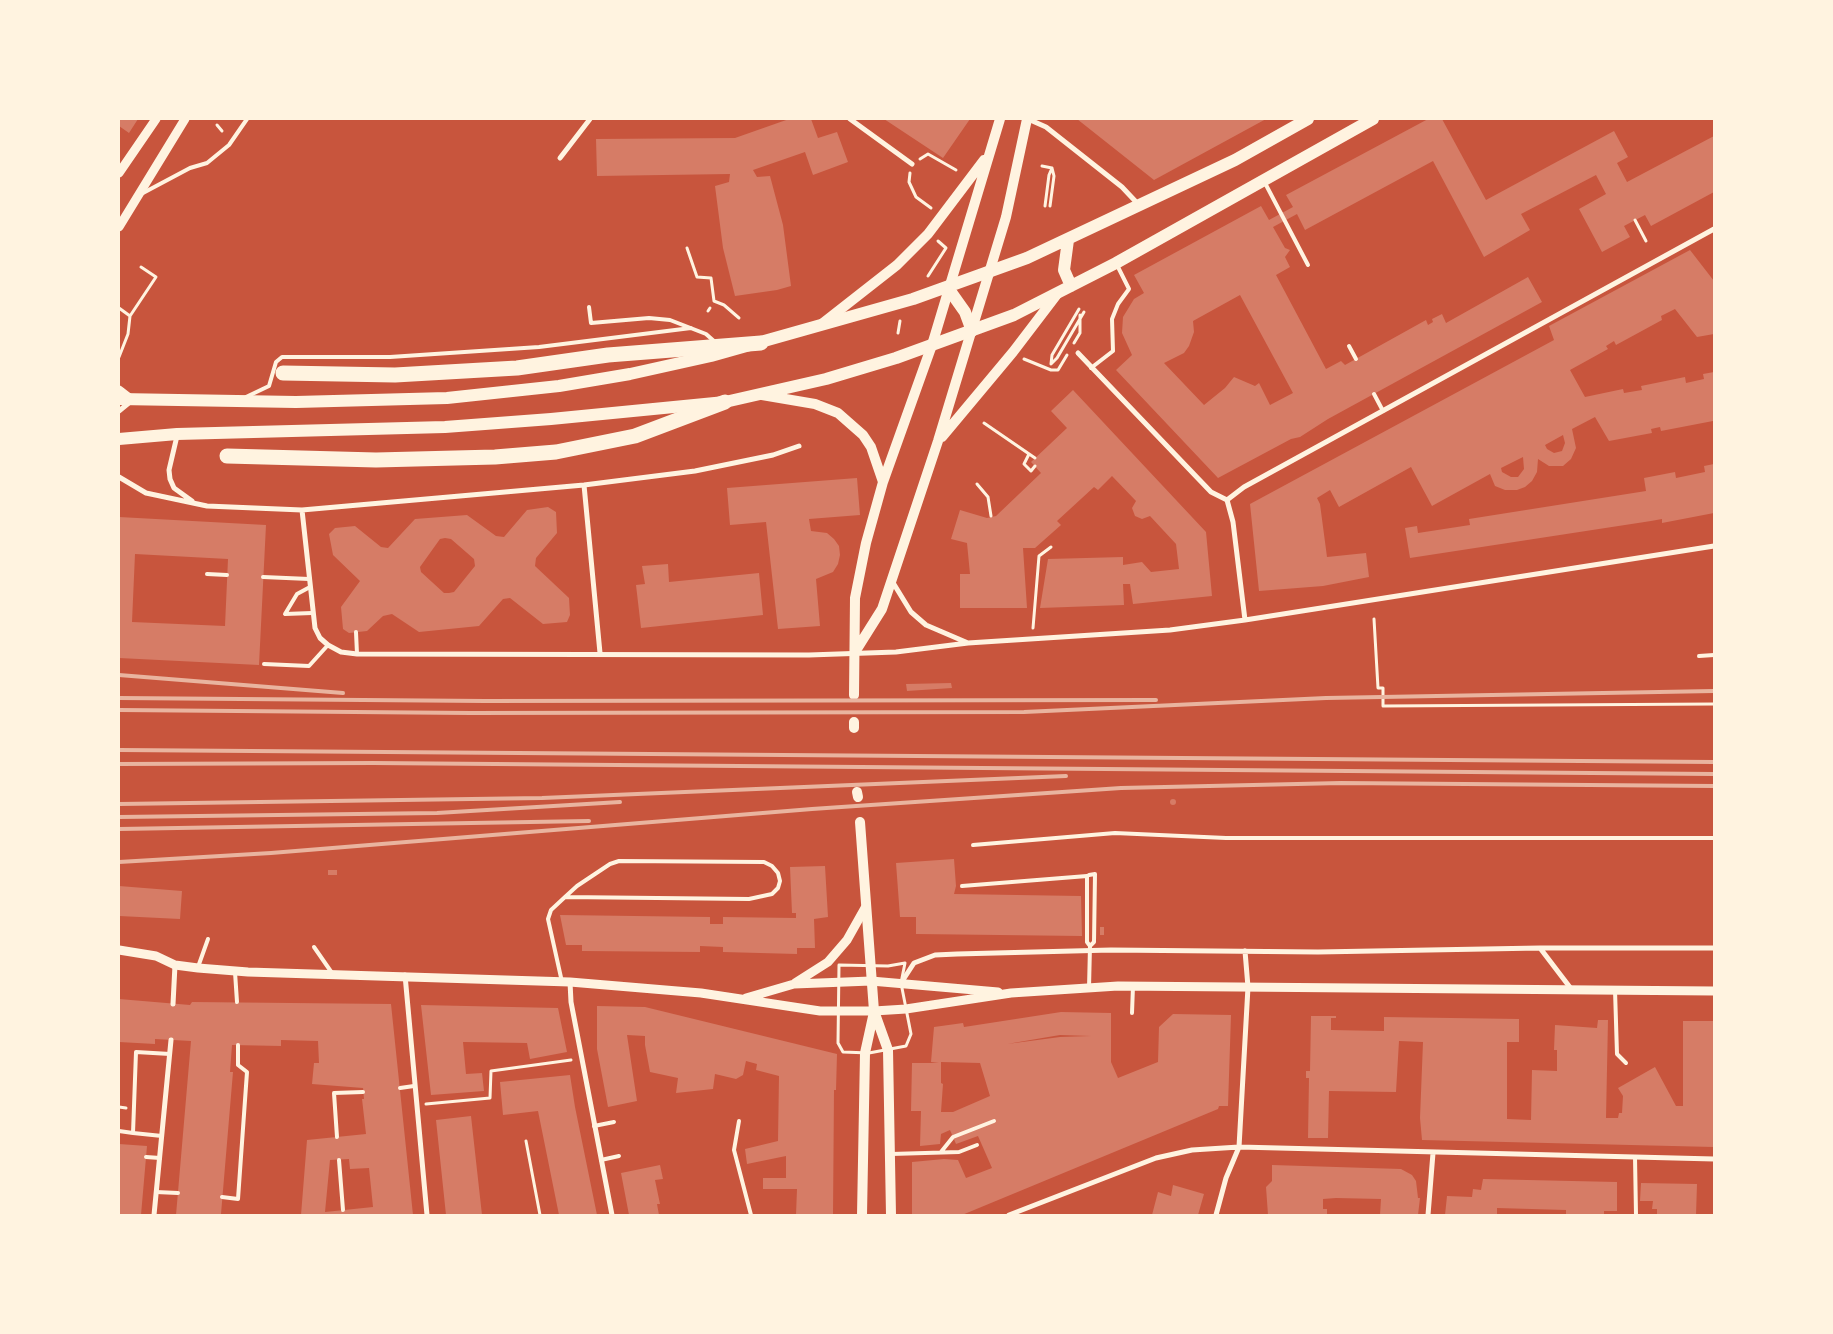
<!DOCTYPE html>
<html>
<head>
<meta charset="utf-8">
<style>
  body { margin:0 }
  #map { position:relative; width:1833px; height:1334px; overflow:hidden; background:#c8553d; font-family:"Varela Round",sans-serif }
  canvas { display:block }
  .frame { position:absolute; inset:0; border:120px solid #fff3e0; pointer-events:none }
</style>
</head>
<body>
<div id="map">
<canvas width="1833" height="1334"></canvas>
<div class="frame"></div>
</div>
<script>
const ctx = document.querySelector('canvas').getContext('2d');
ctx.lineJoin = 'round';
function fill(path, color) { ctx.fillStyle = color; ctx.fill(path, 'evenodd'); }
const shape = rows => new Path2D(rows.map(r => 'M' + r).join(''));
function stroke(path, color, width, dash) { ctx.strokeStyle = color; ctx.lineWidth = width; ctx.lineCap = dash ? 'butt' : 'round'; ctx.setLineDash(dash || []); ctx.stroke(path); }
fill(shape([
  [119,119,138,119,129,133,119,126],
  [789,119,811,119,818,138,837,132,848,162,813,175,805,152,753,170,757,177,770,176,783,225,791,286,777,290,735,296,723,248,715,186,729,182,730,174,597,176,596,139,735,138],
  [884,119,970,119,943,158],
  [1077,119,1266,119,1154,180],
  [1428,119,1442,119,1486,200,1614,131,1628,157,1617,163,1627,182,1714,136,1714,192,1651,226,1645,215,1624,226,1630,237,1602,252,1579,209,1606,194,1596,175,1521,214,1530,230,1484,257,1433,161,1305,230,1297,214,1273,227,1285,248,1290,250,1285,257,1290,267,1276,275,1326,369,1341,361,1345,365,1426,320,1428,325,1433,322,1432,319,1442,314,1446,323,1528,277,1542,302,1328,419,1300,437,1291,439,1218,478,1116,370,1132,355,1122,333,1123,317,1134,299,1144,293,1134,275,1261,206,1269,220,1293,207,1286,195],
  [1240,295,1293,393,1270,405,1259,383,1255,386,1234,377,1225,388,1204,405,1164,363,1184,353,1189,346,1194,332,1193,321],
  [1690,250,1714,281,1714,334,1697,337,1675,309,1661,316,1662,320,1616,345,1614,341,1606,346,1608,349,1570,370,1585,397,1623,389,1624,393,1642,390,1641,386,1685,377,1686,383,1704,379,1703,374,1714,372,1713,421,1661,431,1660,427,1651,429,1652,433,1609,441,1595,417,1572,429,1576,448,1571,459,1563,466,1549,466,1538,459,1537,472,1532,481,1525,487,1517,490,1505,490,1495,486,1490,474,1432,506,1411,467,1339,507,1330,490,1317,498,1320,504,1327,557,1366,553,1369,577,1323,586,1259,591,1250,504,1554,340,1549,326],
  [1563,435,1565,443,1562,451,1554,453,1547,449,1545,445],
  [1523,457,1524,469,1518,477,1511,477,1502,472,1501,468],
  [1073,390,1206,532,1212,596,1133,604,1130,584,1123,584,1124,605,1040,608,1048,559,1123,557,1123,565,1142,562,1151,572,1179,569,1176,544,1150,516,1142,519,1135,516,1132,508,1136,501,1112,476,1098,490,1094,487,1057,521,1061,525,1035,548,1023,548,1027,608,960,608,960,574,970,574,967,543,951,539,960,510,987,518,996,516,1041,473,1031,462,1067,428,1051,411],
  [1714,464,1714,513,1662,523,1662,519,1651,521,1410,558,1405,528,1417,526,1418,533,1470,525,1469,519,1646,491,1644,478,1675,472,1676,478,1705,472,1704,466],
  [857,478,860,515,809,519,811,531,827,533,834,539,839,546,840,555,838,564,833,572,816,579,820,626,778,629,766,522,730,525,727,488],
  [548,507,556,512,557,533,536,558,535,566,569,598,570,615,567,622,543,624,510,598,503,599,479,626,419,632,392,614,383,616,367,631,349,633,343,629,341,607,360,581,333,555,329,534,335,528,355,526,381,547,388,548,415,519,467,515,496,536,504,537,527,510],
  [445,538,451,539,474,559,475,566,454,592,449,593,444,593,421,572,420,567,440,539],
  [119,517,266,525,259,665,119,658],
  [135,554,228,559,225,626,132,622],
  [668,564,669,582,759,573,763,615,641,628,636,585,645,584,642,566],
  [951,683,952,688,907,691,906,684],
  '1170 802a3 3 0 1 1 6 0a3 3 0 1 1-6 0Z',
  [954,859,956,886,954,894,1081,896,1082,936,916,934,916,917,900,917,896,863],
  [825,866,828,917,814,919,815,948,797,948,797,954,723,952,723,947,700,946,700,952,582,951,582,945,566,945,560,915,710,917,710,924,723,924,723,917,796,918,796,913,792,913,790,867],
  [328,870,337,870,337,875,328,875],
  [119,886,182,891,180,919,119,916],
  [1100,927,1104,927,1104,935,1100,935],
  [119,999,190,1005,192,1002,391,1004,413,1215,301,1215,307,1140,366,1134,362,1099,364,1099,363,1088,312,1084,314,1063,319,1063,318,1041,281,1040,281,1046,232,1045,230,1072,233,1072,221,1214,176,1215,191,1041,155,1039,155,1044,119,1042],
  [349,1159,350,1169,369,1168,373,1207,325,1212,330,1160],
  [421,1005,558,1008,567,1052,530,1059,527,1043,463,1042,466,1074,482,1073,484,1091,431,1095],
  [597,1006,645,1007,837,1054,836,1090,834,1090,833,1215,796,1215,797,1189,763,1189,763,1178,786,1178,786,1156,747,1164,745,1149,778,1141,779,1076,756,1070,757,1064,746,1061,743,1075,736,1079,715,1074,713,1089,676,1093,678,1078,650,1072,645,1045,645,1036,627,1035,637,1101,608,1107,597,1049],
  [1061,1012,1111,1013,1111,1062,1118,1078,1158,1062,1159,1027,1173,1014,1231,1015,1228,1106,1219,1106,1218,1109,962,1215,912,1215,912,1162,944,1159,958,1160,966,1178,992,1168,978,1136,956,1144,950,1130,941,1134,940,1144,920,1146,921,1111,911,1111,912,1063,939,1063,931,1062,934,1027,963,1023,964,1027],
  [1060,1035,1091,1036,1060,1037,1007,1044],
  [941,1062,980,1063,990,1096,953,1112,941,1112,943,1084,941,1083],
  [1311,1016,1336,1016,1336,1018,1331,1018,1331,1030,1384,1031,1384,1017,1519,1019,1519,1042,1507,1042,1507,1119,1531,1120,1532,1070,1557,1071,1557,1050,1554,1050,1555,1025,1597,1028,1598,1020,1608,1020,1606,1118,1618,1118,1619,1113,1622,1113,1623,1096,1618,1088,1655,1067,1676,1106,1683,1106,1683,1021,1714,1021,1714,1147,1422,1140,1420,1118,1423,1042,1399,1041,1396,1092,1329,1091,1328,1138,1308,1138,1309,1078,1306,1078,1306,1071,1310,1071],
  [570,1075,575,1107,597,1215,559,1215,538,1111,503,1115,500,1082],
  [471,1116,482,1215,446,1215,436,1120],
  [119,1144,147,1146,141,1215,119,1215],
  [660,1165,663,1179,655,1180,660,1204,657,1204,659,1215,629,1215,621,1173],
  [1272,1165,1401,1169,1412,1175,1416,1181,1418,1198,1420,1198,1418,1215,1380,1215,1381,1199,1336,1198,1323,1199,1323,1209,1327,1209,1327,1215,1268,1215,1266,1187,1272,1181],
  [1483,1179,1617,1182,1617,1211,1604,1211,1604,1215,1566,1215,1566,1210,1497,1208,1497,1215,1445,1215,1447,1196,1472,1197,1473,1189,1481,1190],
  [1641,1183,1697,1184,1696,1215,1657,1215,1657,1209,1652,1209,1653,1201,1640,1201],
  [1173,1185,1204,1194,1198,1215,1152,1215,1158,1192,1171,1196]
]), '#d67c66');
stroke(shape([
  [217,125,222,131],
  [920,159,928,154,956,170],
  [1042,166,1052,168],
  [910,173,909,182,916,197,931,208],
  [1045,206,1049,175,1052,168,1054,176,1050,206],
  [1635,220,1646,241],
  [687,248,697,277,711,278,714,301,724,305,739,318],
  [928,276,946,248,938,241],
  [119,308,130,316],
  [1079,309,1052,355,1051,364,1057,358,1084,312],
  [708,311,710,308],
  [898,333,900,321],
  [1074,343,1080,333,1080,315],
  [119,357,128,334,130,316,156,277,141,267],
  [1024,359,1051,370,1058,370,1067,355],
  [984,423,1035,458],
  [1029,454,1024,464,1031,471,1035,466],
  [977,484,988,497,991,516],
  [1374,619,1378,688,1383,688,1383,706,1714,704],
  [1033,628,1039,556,1051,547],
  [905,963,901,983,911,1034,906,1046,869,1053,843,1052,838,1043,839,965,888,966,905,963],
  [426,1104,490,1098,491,1071,571,1060],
  [119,1107,126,1108],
  [526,1141,540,1215]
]), '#fff3e0', 3);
stroke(shape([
  [1265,183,1308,265],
  [143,193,190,168,207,163,229,145,247,119],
  [589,307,591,323,649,318,670,320,706,334,715,342],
  [1349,346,1356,359],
  [1091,368,1113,351,1112,319,1118,304,1129,289,1117,265],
  [1374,394,1383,411],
  [246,397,269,386,276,362,282,357,390,357,539,347,691,328],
  [207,574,227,575],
  [263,577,309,579],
  [310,587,297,594,285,614,312,613],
  [356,632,357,654],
  [1699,656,1714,655],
  [264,664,309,666,328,645],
  [973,845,1115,833,1226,838,1714,838],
  [962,886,1087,876,1087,942,1090,946],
  [314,947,332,973],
  [198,967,208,939],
  [235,972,237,1002],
  [562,982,548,919,551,910,565,897,577,886,610,864,619,861,764,862,772,866,778,873,780,881,778,888,772,894,749,899,565,897],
  [1089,988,1090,946,1094,942,1095,874,1089,875],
  [1615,990,1617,1054,1626,1063],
  [1132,1013,1133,986],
  [400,1088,414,1086],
  [739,1121,734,1150,751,1215],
  [594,1126,614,1122],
  [119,1131,133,1133],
  [162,1136,133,1133,136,1052,170,1054],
  [337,1137,334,1093,363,1092],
  [941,1152,953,1137,994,1121],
  [891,1154,959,1152,977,1145],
  [146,1157,160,1158],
  [1635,1157,1636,1215],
  [339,1160,343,1210],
  [601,1160,619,1156],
  [156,1192,178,1193],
  [222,1197,238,1199,247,1072,238,1065,238,1045]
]), '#fff3e0', 4);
stroke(shape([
  [850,119,912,164],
  [1028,119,1046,127,1122,187,1138,204],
  [560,158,590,119],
  [1078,353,1211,492,1227,500,1233,522,1245,620],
  [119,411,130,402],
  [177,436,169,470,170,479,174,488,192,501],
  [119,477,146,493,207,506,302,510,584,485,695,471,773,455,799,446],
  [584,485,600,653],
  [1227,500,1244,487,1714,229],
  [302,510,315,628,320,638,328,645,341,652,357,654,809,655,896,652,968,643,1170,630,1245,620,1714,546],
  [892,581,911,612,926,625,968,643],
  [1540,948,1714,948],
  [405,975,427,1215],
  [570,982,571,1002,612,1215],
  [901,983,914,963,935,955,957,954,1111,950,1318,952,1540,948,1572,990],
  [173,1004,175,965],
  [154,1215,171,1040],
  [1009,1215,1156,1158,1192,1150,1239,1147,1714,1159],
  [1216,1215,1226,1178,1239,1147,1248,987,1245,951],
  [1428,1215,1433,1153]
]), '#fff3e0', 5);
stroke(shape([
  [119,173,156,119],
  [119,227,185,119],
  [119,390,132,400],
  [119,950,156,956,175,965,198,968,248,972,570,982,701,993,820,1011,874,1011,906,1009,1011,993,1118,986,1714,991],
  [795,983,828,962,847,940,865,908],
  [746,998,794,984,871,981,998,992]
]), '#fff3e0', 9);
stroke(shape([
  [823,323,897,265,928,234,984,160],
  [762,395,815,404,838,413,863,435,871,447,883,482],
  [942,437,1013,352,1058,293],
  [855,652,882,609,938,441,1006,217,1027,119],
  [854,695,855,598,866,543,883,482,932,345,1000,119],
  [854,722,854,728],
  [857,792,858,797],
  [860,822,874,1011,888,1050,891,1215],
  [862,1215,865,1053,874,1012]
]), '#fff3e0', 10);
stroke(shape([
  [1068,240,1064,270,1071,286],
  [948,288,965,312,972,331],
  [119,399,296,402,447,398,559,386,630,374,711,356,913,299,1027,258,1235,160,1308,119],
  [119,439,177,434,445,427,551,419,725,402,826,379,896,358,1014,315,1116,263,1373,119]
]), '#fff3e0', 12);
stroke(shape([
  [283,373,395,375,517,368,608,355,761,343],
  [227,456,376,460,495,457,556,452,635,436,725,402]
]), '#fff3e0', 15);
stroke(shape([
  [119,675,343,693],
  [119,698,485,701,1156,700],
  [119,710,471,713,1024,712,1326,698,1714,691],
  [119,750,1714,762],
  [119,764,373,763,1714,774],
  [119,804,542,798,1066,776],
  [119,817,437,813,620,802],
  [119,829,589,821],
  [119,862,271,853,812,809,1121,788,1341,783,1714,786]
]), '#e9b49f', 4);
</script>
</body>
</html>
